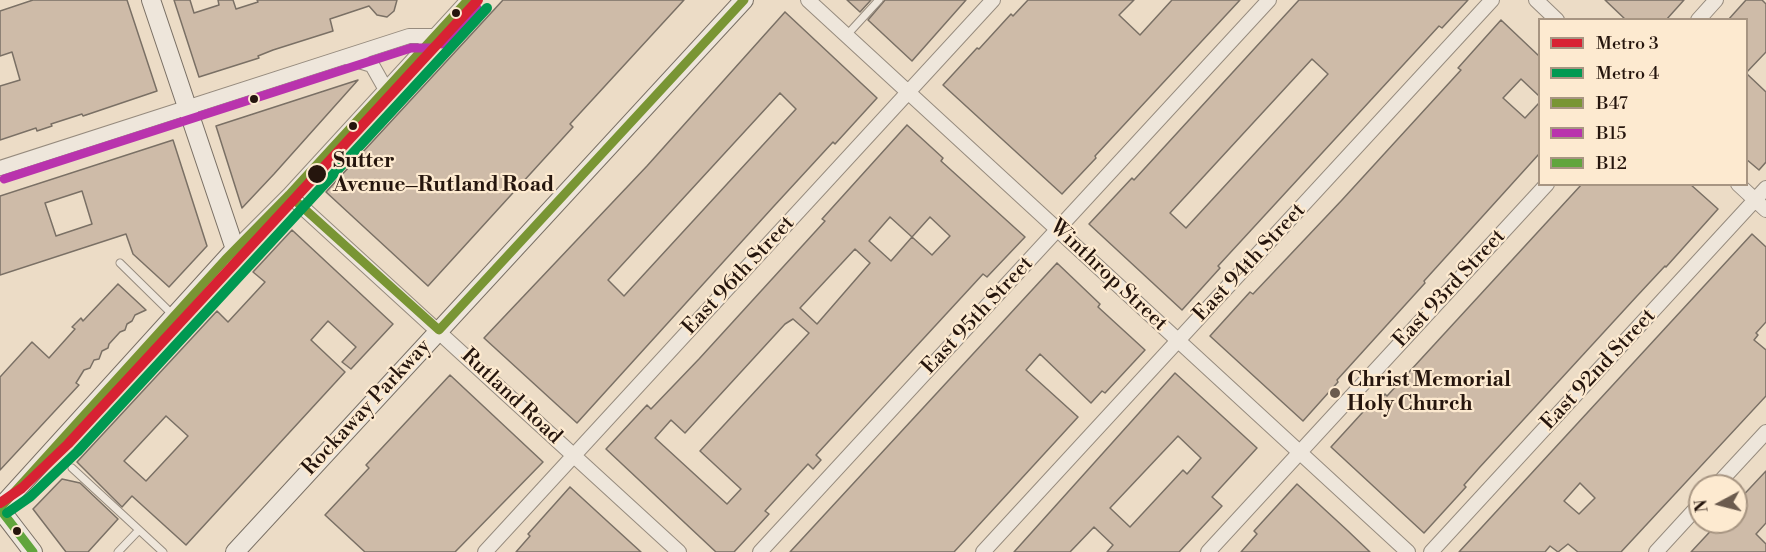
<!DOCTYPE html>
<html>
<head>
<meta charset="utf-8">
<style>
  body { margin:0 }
  #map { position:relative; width:1766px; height:552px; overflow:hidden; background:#ecdcc6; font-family:"Libre Bodoni",serif }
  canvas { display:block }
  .legend { position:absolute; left:1538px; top:18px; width:210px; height:168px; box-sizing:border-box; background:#fdead0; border:2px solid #a79582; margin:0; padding:8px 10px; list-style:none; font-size:18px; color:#25150d }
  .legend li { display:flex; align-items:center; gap:12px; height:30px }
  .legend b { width:30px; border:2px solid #a79582 }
  .north { position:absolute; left:1688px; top:474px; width:60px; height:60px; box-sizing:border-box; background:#fdead0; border:2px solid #a79582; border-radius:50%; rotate:263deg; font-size:16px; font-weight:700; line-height:24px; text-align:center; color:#25150d }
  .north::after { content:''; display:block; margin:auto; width:21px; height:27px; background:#6b5b4e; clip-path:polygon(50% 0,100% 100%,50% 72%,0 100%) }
</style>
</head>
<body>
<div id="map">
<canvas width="1766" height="552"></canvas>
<ul class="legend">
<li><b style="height:8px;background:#d82233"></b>Metro 3</li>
<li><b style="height:8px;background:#009952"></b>Metro 4</li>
<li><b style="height:8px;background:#799534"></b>B47</li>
<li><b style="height:8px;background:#b933ad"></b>B15</li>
<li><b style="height:8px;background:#61a53d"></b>B12</li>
</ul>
<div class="north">N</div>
</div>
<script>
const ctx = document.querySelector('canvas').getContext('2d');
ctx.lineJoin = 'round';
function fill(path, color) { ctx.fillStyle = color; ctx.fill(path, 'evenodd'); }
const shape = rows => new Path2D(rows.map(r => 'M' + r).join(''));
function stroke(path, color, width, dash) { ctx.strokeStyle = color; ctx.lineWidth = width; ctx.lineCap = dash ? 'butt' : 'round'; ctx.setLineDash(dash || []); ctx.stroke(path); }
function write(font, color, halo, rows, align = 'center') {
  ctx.font = font + ' "Libre Bodoni",serif'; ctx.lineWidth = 4.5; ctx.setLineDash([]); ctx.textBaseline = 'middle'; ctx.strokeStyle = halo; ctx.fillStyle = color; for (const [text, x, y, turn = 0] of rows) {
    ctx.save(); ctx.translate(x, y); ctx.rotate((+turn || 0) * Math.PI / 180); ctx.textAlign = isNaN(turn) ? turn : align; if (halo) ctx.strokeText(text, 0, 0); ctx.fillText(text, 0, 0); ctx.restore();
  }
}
const building = shape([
  [33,0,127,0,157,91,83,116,82,114,51,124,52,126,37,131,36,128,0,140,0,86,20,80,12,52,0,56,0,11,33,0],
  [174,0,190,0,194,13,219,5,218,0,233,0,236,9,258,2,257,0,397,0,394,11,387,17,377,15,369,6,330,19,333,31,273,50,258,56,259,58,199,77,174,0],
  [503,0,684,0,570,124,573,127,428,286,326,192,503,0],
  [847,0,871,0,860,12,847,0],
  [885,0,966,0,912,61,868,20,885,0],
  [1028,0,1134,0,1119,15,1140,35,1172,0,1240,0,1095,156,1096,158,1062,194,943,85,977,48,979,49,1011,14,1013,16,1028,0],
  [1299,0,1468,0,1442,28,1439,26,1218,266,1220,268,1182,310,1089,224,1132,178,1134,180,1299,0],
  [1312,59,1328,74,1186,228,1170,213,1312,59],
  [1605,0,1684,0,1666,20,1626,20,1605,0],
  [1746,0,1762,0,1766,4,1766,52,1746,73,1746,20,1728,20,1746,0],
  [785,12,877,98,835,144,833,142,774,206,577,423,484,338,647,166,785,12],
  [780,93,796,109,624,296,608,280,780,93],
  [1501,20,1539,56,1539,96,1521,79,1503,98,1525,118,1539,103,1539,154,1424,281,1425,283,1337,380,1338,382,1303,421,1210,336,1250,292,1253,294,1342,200,1461,70,1458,68,1501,20],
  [1746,73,1766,92,1766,162,1759,170,1746,159,1746,73],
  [358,80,274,174,242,208,216,126,358,80],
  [907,125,943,158,941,161,1025,237,987,277,983,274,816,455,821,460,813,469,808,464,765,511,769,514,734,552,716,552,606,449,647,405,651,409,699,359,825,221,822,219,907,125],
  [890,217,912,237,891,261,869,241,890,217],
  [930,217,950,236,932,255,912,237,930,217],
  [855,249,870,263,817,324,800,308,855,249],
  [793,319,809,333,700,451,741,489,727,504,655,438,671,420,685,433,785,324,793,319],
  [173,140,207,246,169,287,133,254,126,234,0,275,0,196,173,140],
  [82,191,92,224,56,236,45,203,82,191],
  [1582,184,1690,184,1718,209,1666,267,1665,266,1637,296,1479,468,1464,485,1466,487,1424,533,1331,447,1373,401,1376,404,1385,394,1387,396,1582,184],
  [292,230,393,324,351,369,342,362,356,347,328,321,311,340,345,372,186,545,132,496,122,507,77,462,217,311,228,322,265,282,253,272,292,230],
  [166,416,188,436,146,481,124,461,166,416],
  [1752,234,1766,247,1766,322,1756,333,1758,335,1754,340,1766,350,1766,396,1621,552,1578,552,1568,544,1558,552,1550,546,1545,552,1459,552,1752,234],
  [1580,483,1595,498,1579,514,1564,501,1580,483],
  [1057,263,1100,304,1098,307,1145,350,1105,393,1102,391,1091,403,1040,354,1026,370,1078,417,954,552,790,552,1057,263],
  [118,284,146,310,135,315,132,321,127,324,125,330,120,332,109,344,108,348,102,351,99,359,94,360,90,368,84,370,76,383,79,385,0,470,0,377,32,342,49,358,75,329,72,327,81,318,83,321,118,284],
  [1175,373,1257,448,1212,497,1222,506,1179,552,1107,552,1113,545,1094,527,1070,552,1014,552,1175,373],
  [1178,436,1201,458,1187,474,1183,470,1130,527,1110,508,1178,436],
  [450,375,543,462,455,552,365,552,325,515,369,468,366,465,450,375],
  [1766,471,1766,523,1756,534,1766,544,1766,552,1691,552,1719,522,1736,522,1736,503,1766,471],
  [62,479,80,483,118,519,88,552,66,552,33,509,62,479],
  [1297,484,1348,531,1370,552,1241,552,1257,534,1254,531,1297,484],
  [570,487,607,521,641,552,516,552,530,536,528,534,570,487]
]);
fill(building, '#cebba8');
stroke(building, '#7a7065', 1.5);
const lane = shape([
  [846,36,879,0],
  [120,263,174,316],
  [72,468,163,552],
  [118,552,139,530]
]);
const street = shape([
  [808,0,1408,552],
  [1536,0,1557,20],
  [1698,20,1716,0],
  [346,57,372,65,385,88],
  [0,168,409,36,433,36],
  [1738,184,1766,210],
  [289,195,679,552],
  [235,249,289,195,468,0],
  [1716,486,1766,432],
  [485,552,993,0],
  [760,552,1269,0],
  [983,552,1492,0],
  [1208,552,1547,184],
  [1431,552,1766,188],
  [1656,552,1700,504]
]);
const secondary = shape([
  [0,508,235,249,151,0],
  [0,509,33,552],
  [235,552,744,0]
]);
stroke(lane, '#968b7e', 9);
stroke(street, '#968b7e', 16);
stroke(secondary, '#7a7065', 20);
stroke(lane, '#eee6db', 7);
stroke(street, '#eee6db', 14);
stroke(secondary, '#eee6db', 18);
stroke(shape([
  [289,195,439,330,744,0],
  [0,508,225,260,289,195,468,0]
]), '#799534', 9);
stroke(shape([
  [442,44,477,8],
  [4,179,411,48,433,48]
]), '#b933ad', 9);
stroke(shape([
  [0,509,33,552]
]), '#61a53d', 9);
stroke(shape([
  [0,503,22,488,68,444,478,0]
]), '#d82233', 10);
stroke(shape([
  [7,513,30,497,77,452,487,8]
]), '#009952', 10);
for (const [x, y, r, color] of [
  [456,13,5,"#25150d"],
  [254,99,5,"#25150d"],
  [353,126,5,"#25150d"],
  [317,174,10,"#25150d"],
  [1335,393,6,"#6b5b4e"],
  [17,531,5,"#25150d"]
]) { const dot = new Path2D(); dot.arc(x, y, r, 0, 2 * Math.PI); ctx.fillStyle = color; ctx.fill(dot); stroke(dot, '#fdead0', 2); }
write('bold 21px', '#25150d', '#fdead0', [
  ["Sutter",333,162],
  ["Avenue–Rutland Road",333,186]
], 'left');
write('21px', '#25150d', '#fdead0', [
  ["East 94th Street",1250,263,-47],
  ["East 96th Street",739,276,-47],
  ["Winthrop Street",1108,276,43],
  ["East 93rd Street",1450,289,-47],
  ["East 95th Street",978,316,-47],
  ["East 92nd Street",1599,370,-47],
  ["Rutland Road",511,397,43],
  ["Rockaway Parkway",367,408,-47]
]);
write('bold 21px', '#25150d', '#fdead0', [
  ["Christ Memorial",1347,381],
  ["Holy Church",1347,405]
], 'left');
</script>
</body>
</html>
